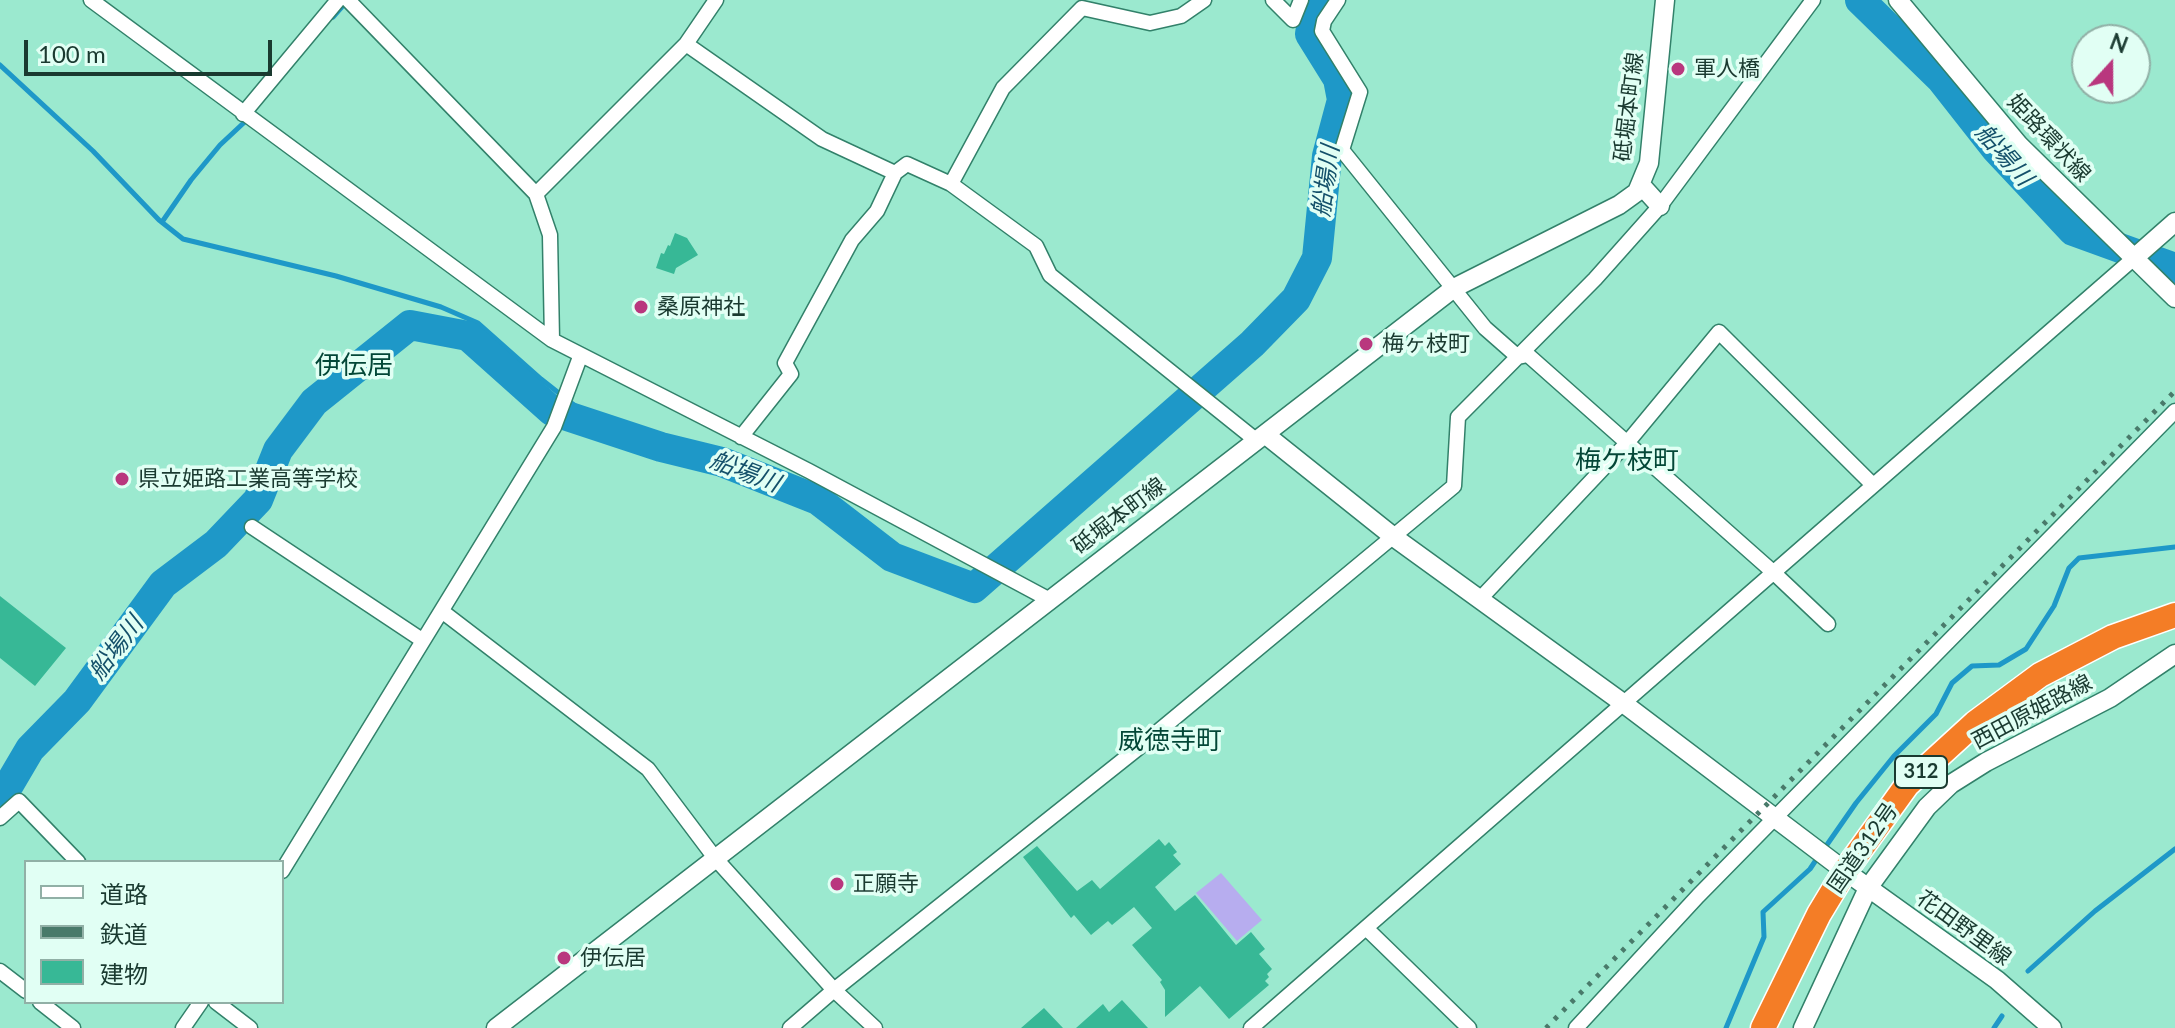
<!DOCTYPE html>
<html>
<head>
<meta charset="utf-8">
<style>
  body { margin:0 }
  #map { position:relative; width:2175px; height:1028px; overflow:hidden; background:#9be9cf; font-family:Lato,"Noto Sans JP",sans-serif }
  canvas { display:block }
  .legend { position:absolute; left:24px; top:860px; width:260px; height:144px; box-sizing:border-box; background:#e1fff4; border:2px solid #91b0a6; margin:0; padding:10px 14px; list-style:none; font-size:24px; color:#1a3a30 }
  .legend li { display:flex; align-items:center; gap:16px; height:40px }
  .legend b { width:40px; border:2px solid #91b0a6 }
  .north { position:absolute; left:2071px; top:24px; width:80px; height:80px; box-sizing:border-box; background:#e1fff4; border:2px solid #91b0a6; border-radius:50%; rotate:21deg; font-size:22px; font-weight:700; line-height:32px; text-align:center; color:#1a3a30 }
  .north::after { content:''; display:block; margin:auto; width:28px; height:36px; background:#b9377e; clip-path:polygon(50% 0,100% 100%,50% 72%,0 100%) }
  .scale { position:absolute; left:24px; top:40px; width:248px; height:36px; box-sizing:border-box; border:4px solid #1a3a30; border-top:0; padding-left:10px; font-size:24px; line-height:28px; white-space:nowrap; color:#1a3a30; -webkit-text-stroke:6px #e1fff4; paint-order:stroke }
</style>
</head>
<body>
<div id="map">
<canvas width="2175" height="1028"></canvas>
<ul class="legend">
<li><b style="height:10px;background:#fff"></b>道路</li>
<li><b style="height:10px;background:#497a6a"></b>鉄道</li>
<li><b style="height:22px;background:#37b896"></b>建物</li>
</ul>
<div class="north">N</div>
<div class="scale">100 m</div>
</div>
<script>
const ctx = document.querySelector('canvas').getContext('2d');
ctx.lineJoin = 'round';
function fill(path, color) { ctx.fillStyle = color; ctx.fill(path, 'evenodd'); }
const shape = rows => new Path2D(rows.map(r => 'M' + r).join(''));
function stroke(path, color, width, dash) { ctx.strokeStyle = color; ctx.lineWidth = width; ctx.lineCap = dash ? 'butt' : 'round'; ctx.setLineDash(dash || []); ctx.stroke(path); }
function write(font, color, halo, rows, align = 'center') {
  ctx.font = font + ' Lato,"Noto Sans JP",sans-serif'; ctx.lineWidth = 7; ctx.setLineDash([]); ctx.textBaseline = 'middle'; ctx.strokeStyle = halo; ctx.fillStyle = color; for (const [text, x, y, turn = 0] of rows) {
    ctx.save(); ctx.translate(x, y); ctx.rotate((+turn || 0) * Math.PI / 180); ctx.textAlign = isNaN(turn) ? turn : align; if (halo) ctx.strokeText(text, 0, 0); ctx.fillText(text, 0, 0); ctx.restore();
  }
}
fill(shape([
  [1221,873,1262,920,1237,941,1196,893]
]), '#b7adef');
stroke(shape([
  [333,17,347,1],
  [0,65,93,151,159,220,183,239,336,276,441,307,478,323,541,379,579,409,615,422,661,447],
  [162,222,191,180,220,145,250,117],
  [1824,849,1856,803,1894,756,1936,714,1952,683,1972,666,1999,665,2026,649,2054,606,2069,568,2079,558,2175,547],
  [2028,971,2095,911,2175,849],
  [1726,1028,1764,937,1763,912,1810,869,1818,857],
  [1994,1028,2002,1016]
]), '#1e98c8', 5);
stroke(shape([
  [1860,0,1941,79,1996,149,2073,231,2175,268],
  [0,800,30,749,77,701,163,584,216,544,258,500,278,450,314,402,410,325,468,336,552,411,661,447,722,462,818,500,892,557,974,588,1252,344,1296,299,1317,258,1327,156,1342,100,1338,79,1310,34,1313,13,1321,0]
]), '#1e98c8', 30);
fill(shape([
  [675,233,687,238,698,255,676,268,674,274,656,268,661,253,664,254,668,245,670,246],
  [0,596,66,648,35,686,0,658],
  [1159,839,1165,846,1169,842,1177,852,1173,855,1181,864,1155,887,1175,911,1195,895,1236,945,1251,932,1265,949,1259,954,1272,969,1267,974,1269,977,1265,981,1269,985,1229,1019,1200,986,1165,1017,1165,990,1160,982,1162,980,1132,945,1152,928,1134,907,1112,925,1108,921,1091,935,1074,915,1071,918,1023,857,1037,846,1077,891,1092,880,1100,889],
  [1122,1000,1148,1028,1076,1028,1103,1004,1109,1012],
  [1044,1008,1063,1028,1021,1028]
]), '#37b896');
const street = shape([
  [91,0,552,340,809,471,1048,599],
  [348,0,536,194],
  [1273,0,1293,20,1301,0],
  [1338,0,1324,21,1322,31,1360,92,1342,150,1485,328,1518,357],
  [686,44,822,139,895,173,907,164,951,184,1036,246,1050,275,1257,441],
  [243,114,338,0],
  [951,184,1003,88,1082,8,1150,23,1181,16,1204,0],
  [552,340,550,235,536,194,686,44,716,0],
  [1518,357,1528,355,1773,572,1828,624],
  [741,437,791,374,785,363,852,240,877,211,895,173],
  [252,527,422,640],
  [1480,599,1627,443,1719,332,1873,485],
  [443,612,648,769,715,858,834,990,875,1028],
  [0,818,19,801,78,862],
  [282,871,554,427,580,357],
  [1366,928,1469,1028],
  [0,971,26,991],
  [40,1002,73,1028],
  [216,1002,250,1028],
  [183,1028,201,1002],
  [790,1028,834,990,1137,749,1454,486,1458,417,1595,279,1660,206,1813,0],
  [1251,1028,2133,259],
  [1576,1028,1698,896,2175,411]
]);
const secondary = shape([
  [1898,0,2019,145,2175,298],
  [1641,185,1660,206],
  [2133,259,2175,222],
  [1266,435,1395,538,1623,703,1845,871,1997,980,2052,1028],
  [496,1028,1454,288,1619,205,1637,192,1649,163,1665,0],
  [1803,1028,1868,888,1927,807,1951,784,1986,762,2110,698,2175,654]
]);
const highway = shape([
  [1763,1028,1819,914,1845,871,1907,785,1975,723,2040,675,2113,637,2175,615]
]);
stroke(street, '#32816a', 17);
stroke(secondary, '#32816a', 21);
stroke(highway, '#fff', 27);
stroke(street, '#fff', 14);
stroke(secondary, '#fff', 18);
stroke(highway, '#f47d26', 24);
stroke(shape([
  [1546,1028,2175,391]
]), '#497a6a', 5, [4, 8]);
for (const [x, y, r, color] of [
  [1678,69,8,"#b9377e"],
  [641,307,8,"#b9377e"],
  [1366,344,8,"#b9377e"],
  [122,479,8,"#b9377e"],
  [837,884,8,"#b9377e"],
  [564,958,8,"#b9377e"]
]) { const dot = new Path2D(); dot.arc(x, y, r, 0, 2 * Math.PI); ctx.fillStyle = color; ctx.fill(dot); stroke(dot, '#e1fff4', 3); }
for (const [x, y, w] of [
  [1921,772,52]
]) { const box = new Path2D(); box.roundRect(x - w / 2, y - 16, w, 32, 6); ctx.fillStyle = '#e1fff4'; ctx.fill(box); stroke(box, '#1a3a30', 2); }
write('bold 20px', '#1a3a30', null, [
  ["312",1921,772]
]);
write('22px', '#1a3a30', '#e1fff4', [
  ["軍人橋",1694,69],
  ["桑原神社",657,307],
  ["梅ヶ枝町",1382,344],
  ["県立姫路工業高等学校",138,479],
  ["正願寺",853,884],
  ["伊伝居",580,958]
], 'left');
write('22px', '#1a3a30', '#e1fff4', [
  ["砥堀本町線",1629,107,-83],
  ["姫路環状線",2049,138,47],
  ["砥堀本町線",1119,516,-37],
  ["西田原姫路線",2032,712,-28],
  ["国道312号",1863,848,-55],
  ["花田野里線",1964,928,36]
]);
write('italic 24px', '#14506a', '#e1fff4', [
  ["船場川",2004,155,49],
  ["船場川",1326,181,-82],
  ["船場川",745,472,21],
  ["船場川",116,648,-53]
]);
write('26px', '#034737', '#e1fff4', [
  ["伊伝居",354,366],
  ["梅ケ枝町",1627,461],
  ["威徳寺町",1170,741]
]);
</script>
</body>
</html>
